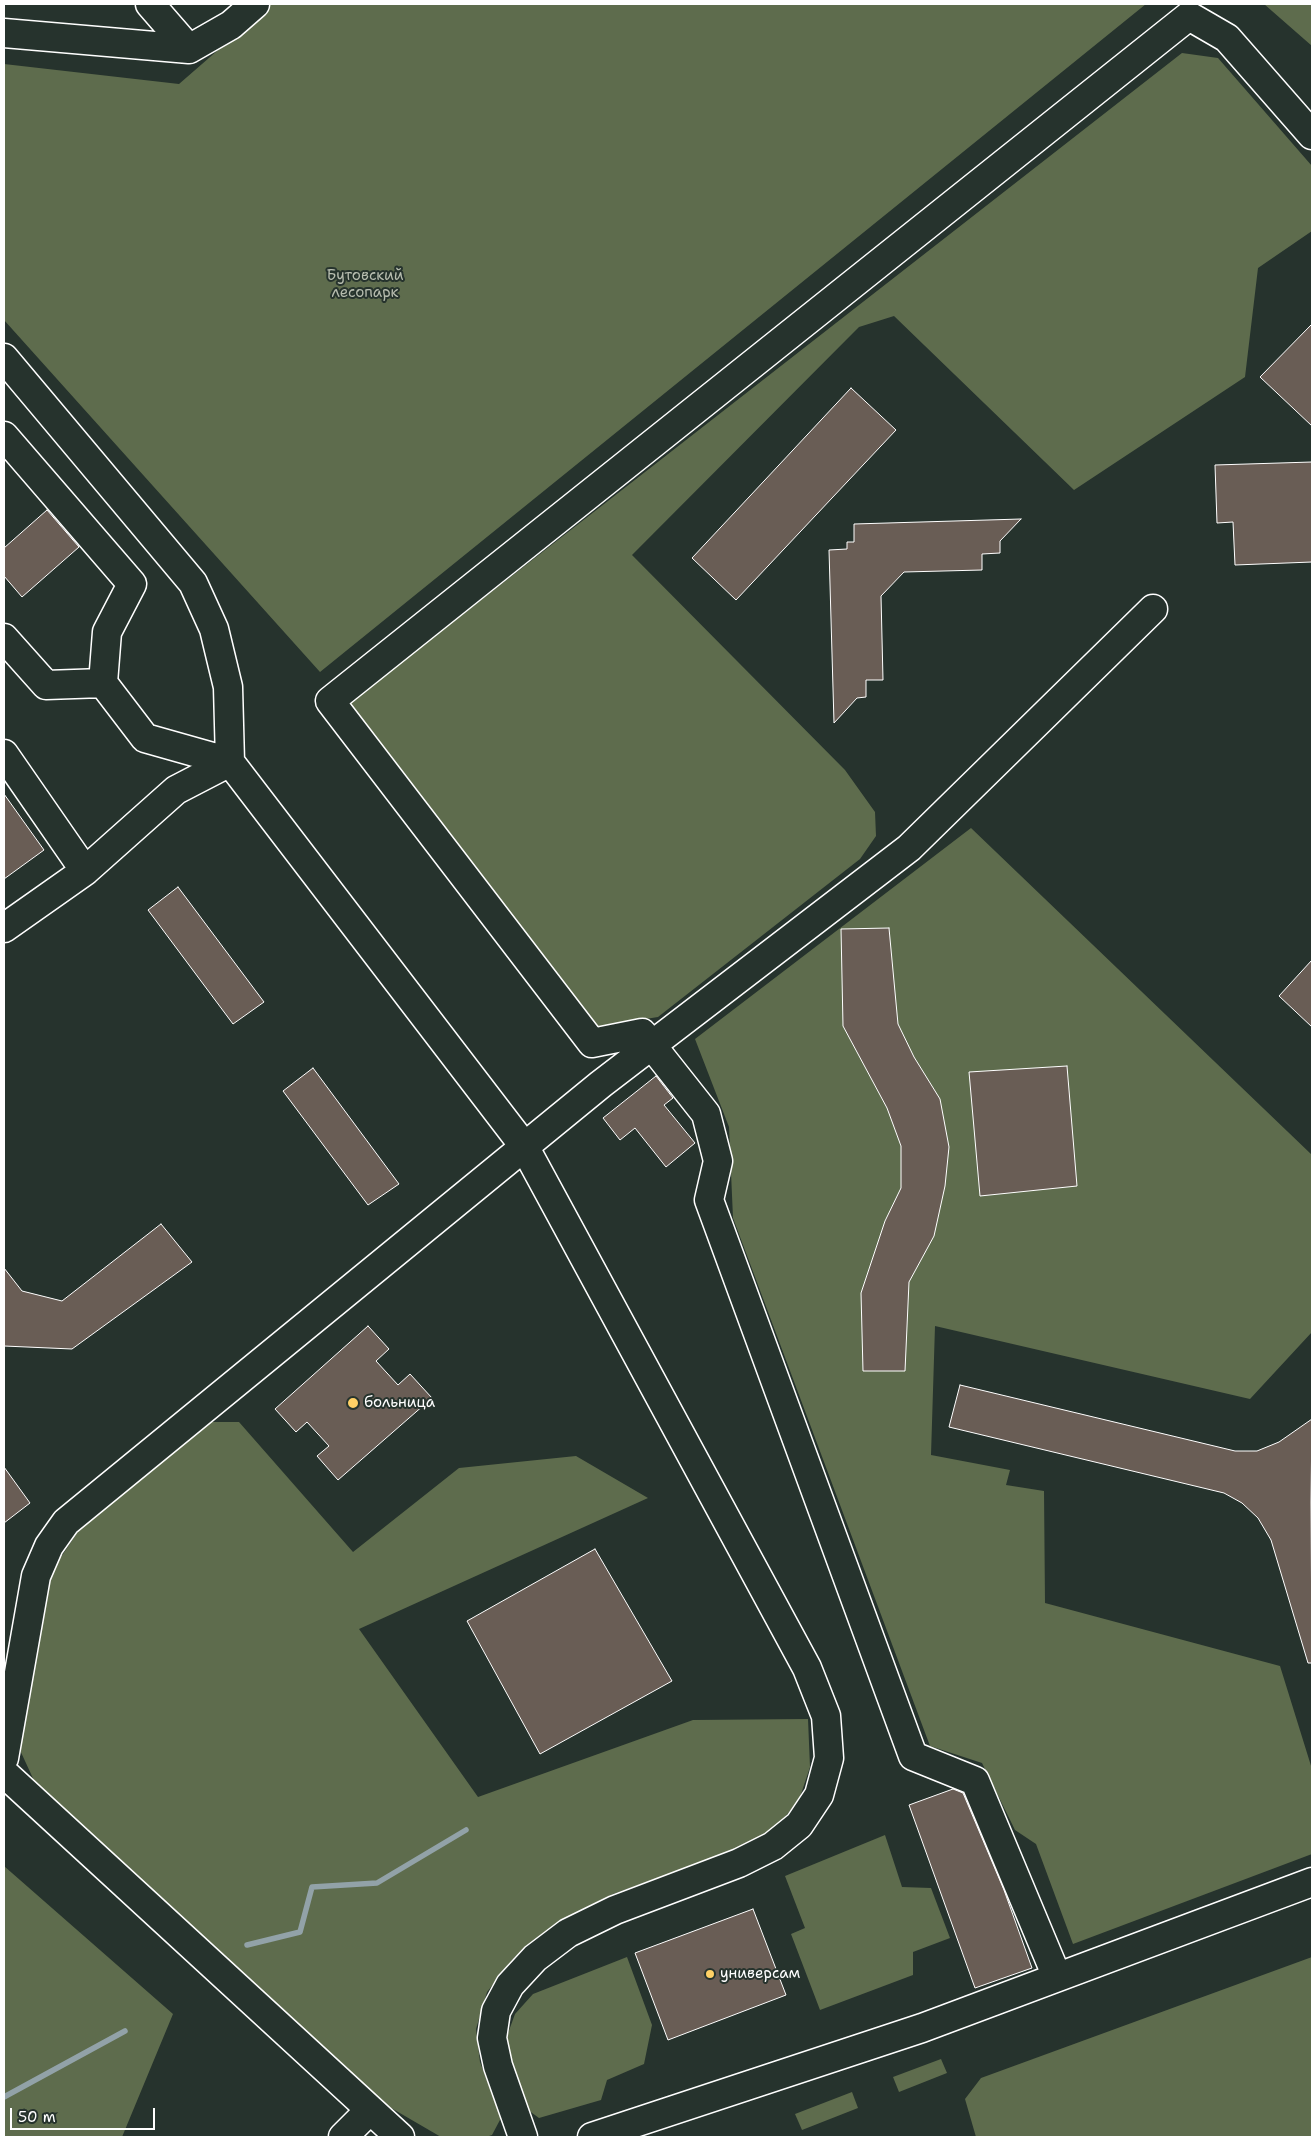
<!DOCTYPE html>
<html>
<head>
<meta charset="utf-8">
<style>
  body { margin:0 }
  #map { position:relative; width:1316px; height:2141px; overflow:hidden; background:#26332d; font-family:"Shantell Sans",sans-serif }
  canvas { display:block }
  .frame { position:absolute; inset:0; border:5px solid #fff; pointer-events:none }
  .scale { position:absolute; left:10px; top:2108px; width:145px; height:22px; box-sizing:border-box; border:2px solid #fff; border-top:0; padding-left:6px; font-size:15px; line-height:18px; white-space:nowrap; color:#fff; -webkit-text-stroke:4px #26332d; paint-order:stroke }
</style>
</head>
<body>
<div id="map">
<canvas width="1316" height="2141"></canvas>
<div class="frame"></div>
<div class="scale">50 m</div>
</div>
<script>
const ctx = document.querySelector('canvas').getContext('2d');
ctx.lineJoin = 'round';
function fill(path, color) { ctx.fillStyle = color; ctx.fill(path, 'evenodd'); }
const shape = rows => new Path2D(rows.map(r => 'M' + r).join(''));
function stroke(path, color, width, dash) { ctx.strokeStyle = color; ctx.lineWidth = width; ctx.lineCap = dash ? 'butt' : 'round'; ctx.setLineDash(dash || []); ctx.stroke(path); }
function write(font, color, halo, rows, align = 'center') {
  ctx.font = font + ' "Shantell Sans",sans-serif'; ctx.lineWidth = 4; ctx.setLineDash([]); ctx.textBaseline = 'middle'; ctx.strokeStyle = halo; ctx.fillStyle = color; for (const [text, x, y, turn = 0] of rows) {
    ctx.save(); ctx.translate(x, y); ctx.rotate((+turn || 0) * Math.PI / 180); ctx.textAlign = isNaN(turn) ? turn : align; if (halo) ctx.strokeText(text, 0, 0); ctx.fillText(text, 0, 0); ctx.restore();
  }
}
fill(shape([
  [271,4,1146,4,320,672,4,320,4,64,179,84],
  [1264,4,1312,4,1312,46],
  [1182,53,1218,58,1312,166,1312,231,1258,268,1245,377,1074,490,894,316,859,327,632,555,845,770,875,812,876,836,860,859,658,1017,596,1027,349,703],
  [971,828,1312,1155,1312,1332,1250,1399,935,1326,931,1455,1010,1470,1006,1485,1044,1491,1045,1603,1280,1666,1312,1769,1312,1854,1073,1944,1036,1844,1015,1830,982,1763,930,1746,733,1218,729,1127,695,1039],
  [210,1422,239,1422,353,1552,459,1468,576,1456,648,1498,359,1629,478,1797,693,1720,808,1719,810,1767,799,1800,775,1829,734,1851,613,1894,558,1922,515,1957,487,1992,476,2029,480,2062,501,2118,492,2135,486,2137,441,2137,374,2098,37,1787,19,1748,47,1578,79,1530],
  [885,1835,902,1887,931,1888,950,1938,913,1952,913,1975,820,2010,791,1934,805,1928,785,1876],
  [4,1866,173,2014,122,2137,4,2137],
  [627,1957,652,2025,644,2064,607,2080,601,2100,539,2118,528,2110,511,2060,507,2036,515,2014,533,1994],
  [1312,1957,1312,2137,976,2137,965,2099,981,2078],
  [941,2059,947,2073,899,2092,893,2077],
  [852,2092,858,2108,802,2130,795,2114]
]), '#5e6c4d');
stroke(shape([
  [247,1945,300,1932,312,1887,377,1883,466,1830],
  [4,2097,125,2031]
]), '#92a2a8', 5.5);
const building = shape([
  [1312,324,1312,426,1260,377,1312,324],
  [851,388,896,430,736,600,692,558,851,388],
  [1312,462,1312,562,1235,565,1233,522,1217,523,1215,465,1312,462],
  [47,510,79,547,22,597,4,576,4,548,47,510],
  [1021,519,1000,541,1000,553,982,554,982,570,904,572,881,596,883,680,866,680,866,697,857,698,834,723,829,550,847,549,847,542,854,542,854,524,1021,519],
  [4,794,44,850,4,879,4,794],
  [178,887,264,1002,233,1024,148,910,178,887],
  [889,928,898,1024,914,1057,940,1099,949,1147,945,1186,934,1236,909,1282,905,1371,863,1371,861,1293,885,1221,901,1188,901,1146,887,1108,843,1026,841,929,889,928],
  [1312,960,1312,1027,1279,996,1312,960],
  [1067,1066,1077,1186,980,1196,969,1072,1067,1066],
  [313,1068,399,1184,368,1205,283,1091,313,1068],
  [656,1076,673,1098,664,1105,695,1143,666,1167,635,1128,620,1140,603,1118,656,1076],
  [161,1224,192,1262,72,1349,4,1346,4,1268,22,1291,62,1301,161,1224],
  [368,1326,389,1349,376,1361,398,1385,410,1374,432,1398,338,1480,317,1456,329,1446,307,1422,296,1432,275,1409,368,1326],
  [960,1385,1235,1451,1257,1451,1279,1442,1312,1419,1311,1502,1312,1663,1308,1663,1271,1540,1258,1518,1242,1503,1224,1493,949,1427,960,1385],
  [4,1467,30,1503,4,1523,4,1467],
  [595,1549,672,1681,540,1754,467,1621,595,1549],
  [953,1789,963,1793,1004,1890,1032,1968,975,1988,909,1805,953,1789],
  [753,1909,786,1995,668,2040,635,1953,753,1909]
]);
fill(building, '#695d55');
stroke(building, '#fff', 1);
const minor = shape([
  [150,4,189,49],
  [4,33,189,49,231,25,255,4],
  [4,358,193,583,214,629,228,687,230,762,524,1146,807,1668,826,1716,829,1758,819,1795,799,1825,773,1846,739,1863,615,1910,568,1933,535,1958,510,1985,496,2011,492,2038,498,2066,523,2137],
  [4,436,132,584,107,632,103,683,145,738,230,762],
  [4,638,46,685,103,683],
  [4,754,85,871,4,928],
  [85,871,176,790,230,762],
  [4,1758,36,1576,49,1546,66,1522,601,1084,909,848,1153,609],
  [4,1773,400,2137],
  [1057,1977,975,1781,913,1756,709,1200,718,1161,706,1114,642,1033,592,1043,330,701,1189,16,1227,38,1312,135],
  [343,2137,370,2110],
  [592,2137,922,2028,1312,1882]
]);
stroke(minor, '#fff', 31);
stroke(minor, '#26332d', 28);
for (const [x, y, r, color] of [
  [353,1403,6,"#ffd166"],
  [710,1974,5,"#ffd166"]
]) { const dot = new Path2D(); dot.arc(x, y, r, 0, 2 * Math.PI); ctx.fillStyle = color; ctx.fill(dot); stroke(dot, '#26332d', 2); }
write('15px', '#b7bdaf', '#26332d', [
  ["Бутовский",365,276],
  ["лесопарк",365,293]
]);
write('15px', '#fff', '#26332d', [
  ["больница",364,1403],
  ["универсам",720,1974]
], 'left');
</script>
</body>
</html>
